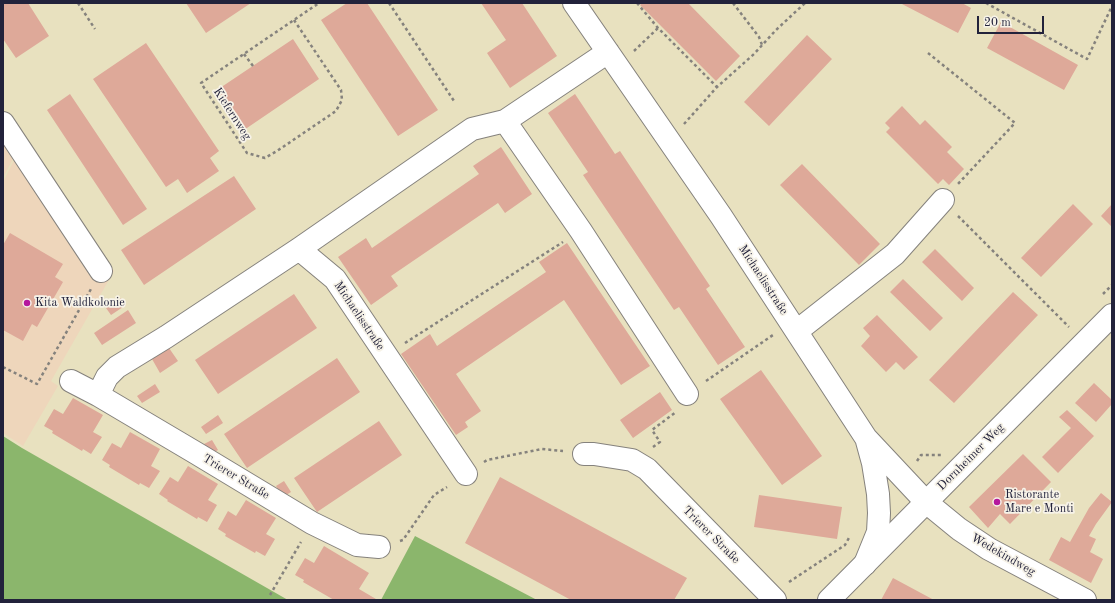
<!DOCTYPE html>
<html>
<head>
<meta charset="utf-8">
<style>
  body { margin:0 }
  #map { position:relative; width:1115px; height:603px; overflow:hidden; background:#e8e1bf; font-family:"Old Standard TT",serif }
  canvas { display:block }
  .frame { position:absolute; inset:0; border:4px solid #22223b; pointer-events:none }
  .scale { position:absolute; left:977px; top:16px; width:67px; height:18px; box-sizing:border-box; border:2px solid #22223b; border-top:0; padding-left:5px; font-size:12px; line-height:14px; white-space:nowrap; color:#22223b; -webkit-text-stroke:3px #f7f3e8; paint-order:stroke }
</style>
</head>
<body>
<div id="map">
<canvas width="1115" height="603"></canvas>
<div class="frame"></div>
<div class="scale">20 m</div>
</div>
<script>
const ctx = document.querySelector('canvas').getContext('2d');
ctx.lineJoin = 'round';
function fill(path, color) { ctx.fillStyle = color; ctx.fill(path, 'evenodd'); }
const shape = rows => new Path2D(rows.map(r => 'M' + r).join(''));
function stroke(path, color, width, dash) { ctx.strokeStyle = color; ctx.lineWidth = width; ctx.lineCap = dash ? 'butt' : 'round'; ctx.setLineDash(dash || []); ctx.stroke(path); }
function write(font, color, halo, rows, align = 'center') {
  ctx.font = font + ' "Old Standard TT",serif'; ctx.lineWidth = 3.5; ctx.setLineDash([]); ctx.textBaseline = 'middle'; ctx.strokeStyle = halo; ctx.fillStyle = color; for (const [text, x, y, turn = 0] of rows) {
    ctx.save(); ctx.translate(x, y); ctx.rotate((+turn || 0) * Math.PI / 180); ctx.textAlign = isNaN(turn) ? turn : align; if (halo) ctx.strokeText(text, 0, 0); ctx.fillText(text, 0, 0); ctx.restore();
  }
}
fill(shape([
  [3,135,16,153,3,178],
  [25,138,114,271,51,381,58,386,23,446,3,433,3,182]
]), '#eed6bb');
fill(shape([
  [3,436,22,448,288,600,3,600],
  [415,536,537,600,381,600]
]), '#8bb66c');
fill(shape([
  [3,3,28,3,49,36,16,58,3,39],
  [186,3,251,3,206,33],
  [347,3,367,3,438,110,398,136,321,20],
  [481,3,522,3,557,56,510,88,487,53,506,40],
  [642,3,688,3,740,56,716,81,640,5],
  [900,3,962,3,971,8,958,33],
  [1001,22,1078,65,1064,90,987,48],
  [807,35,832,59,769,126,744,102],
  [293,39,319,79,244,130,217,90],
  [146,43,219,151,210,158,219,171,187,193,178,179,166,187,93,79],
  [70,94,147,209,123,225,47,110],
  [575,94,615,154,620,151,710,286,706,289,745,347,718,365,679,307,674,310,583,175,588,172,548,113],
  [902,106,920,125,925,120,952,147,947,152,964,169,949,185,943,179,938,184,886,132,890,128,885,123],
  [501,147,532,194,505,213,498,203,391,276,398,286,371,305,338,257,366,238,372,248,479,174,473,166],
  [802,164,880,244,859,265,780,185],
  [234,176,256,209,144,285,121,250],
  [1073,204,1093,224,1041,277,1021,258],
  [1112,204,1112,227,1101,216],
  [10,233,63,264,55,277,63,282,37,327,32,324,23,341,3,330,3,245],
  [567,243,650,366,621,385,564,300,456,374,481,411,465,422,468,427,456,435,401,354,430,334,437,346,546,272,539,262],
  [935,249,974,288,962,301,922,262],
  [903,279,943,318,930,331,890,292],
  [1013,292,1038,315,954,403,929,380],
  [294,294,317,328,218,394,195,360],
  [121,298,126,305,111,315,106,308],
  [128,310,136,323,102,345,94,333],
  [877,315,918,357,904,370,896,362,886,372,861,346,870,336,863,328],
  [169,348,178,361,160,373,152,359],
  [337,358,360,392,247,468,224,434],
  [761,370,822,456,782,485,720,399],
  [1094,383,1112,400,1112,404,1096,422,1075,403],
  [155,384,160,392,142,403,137,396],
  [660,392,672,410,633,438,620,420],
  [73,398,103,415,93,432,102,437,91,454,83,449,82,451,52,433,53,431,44,426,54,409,63,414],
  [1067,410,1094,436,1058,473,1042,457,1071,428,1059,417],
  [218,415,223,423,206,434,201,427],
  [379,421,402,455,317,512,294,478],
  [130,432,160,449,151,466,160,471,149,488,140,483,139,485,109,467,110,465,102,460,112,443,121,448],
  [212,440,218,450,211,454,204,444],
  [1023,454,1051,482,1010,524,1000,514,988,528,969,507],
  [188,466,218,484,208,500,217,505,207,522,198,517,197,519,167,501,168,500,159,494,170,477,178,482],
  [500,477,687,578,674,600,571,600,465,543],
  [284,481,291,492,283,497,276,486],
  [1101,493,1112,502,1096,524,1089,536,1096,539,1090,552,1103,559,1091,583,1049,560,1061,537,1070,542,1089,508],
  [759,495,842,507,837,539,754,527],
  [246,500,276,518,266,534,275,539,265,556,256,551,255,553,225,536,226,534,218,529,228,511,236,516],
  [324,546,369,573,359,589,376,599,375,600,334,600,303,582,304,580,295,575,305,558,314,563],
  [893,578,934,600,881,600]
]), '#dea999');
const minor = shape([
  [574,3,721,216,866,438,926,502,959,529,989,549,1085,600],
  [505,121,581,231,687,394],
  [3,123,101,271],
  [299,249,335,279,466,474],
  [797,331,895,254,943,200],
  [71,381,98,395,196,453,312,523,357,545,379,547],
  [98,395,107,377,117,367,166,337,299,249,472,129,505,121,608,52],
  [584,454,594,454,632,460,647,469,775,600],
  [865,564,878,532,879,513,878,494,873,463,867,441]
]);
const major = shape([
  [829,600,1112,315]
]);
stroke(minor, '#85827d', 24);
stroke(major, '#85827d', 24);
stroke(shape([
  [78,3,95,29],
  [389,3,454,101],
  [637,3,658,28,717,87],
  [733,3,759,37,762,45],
  [986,3,1087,59,1112,6],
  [294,20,341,90,342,100,336,111,277,151,265,158,247,153,201,83,319,3],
  [634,51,658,28],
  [928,53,1015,123,957,185],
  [244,54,253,66],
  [684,124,717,87,754,54,776,30,805,3],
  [958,216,1069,327],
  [1103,294,1112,285],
  [405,343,563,242],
  [3,367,37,384,91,289],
  [706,381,773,335],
  [653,447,660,442,652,430,676,412],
  [917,461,921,455,941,455],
  [484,462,487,460,542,449,563,451],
  [400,541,403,540,434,495,447,487],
  [789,582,845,545,850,536],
  [270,595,301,542]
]), '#85827d', 2.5, [3, 3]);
stroke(minor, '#fff', 22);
stroke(major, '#fff', 22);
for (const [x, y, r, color] of [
  [27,303,4,"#b5179e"],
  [997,502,4,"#b5179e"]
]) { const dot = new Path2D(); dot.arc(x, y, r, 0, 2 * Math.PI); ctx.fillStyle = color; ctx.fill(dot); stroke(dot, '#f7f3e8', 1.5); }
write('12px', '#22223b', '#f7f3e8', [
  ["Kiefernweg",232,114,57],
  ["Michaelisstraße",763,280,57],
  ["Michaelisstraße",359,316,56],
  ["Dornheimer Weg",971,457,-45],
  ["Trierer Straße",236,477,31],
  ["Trierer Straße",711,535,45],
  ["Wedekindweg",1003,555,30]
]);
write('12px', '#22223b', '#f7f3e8', [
  ["Kita Waldkolonie",35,303],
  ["Ristorante",1005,495],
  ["Mare e Monti",1005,509]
], 'left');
</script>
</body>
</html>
